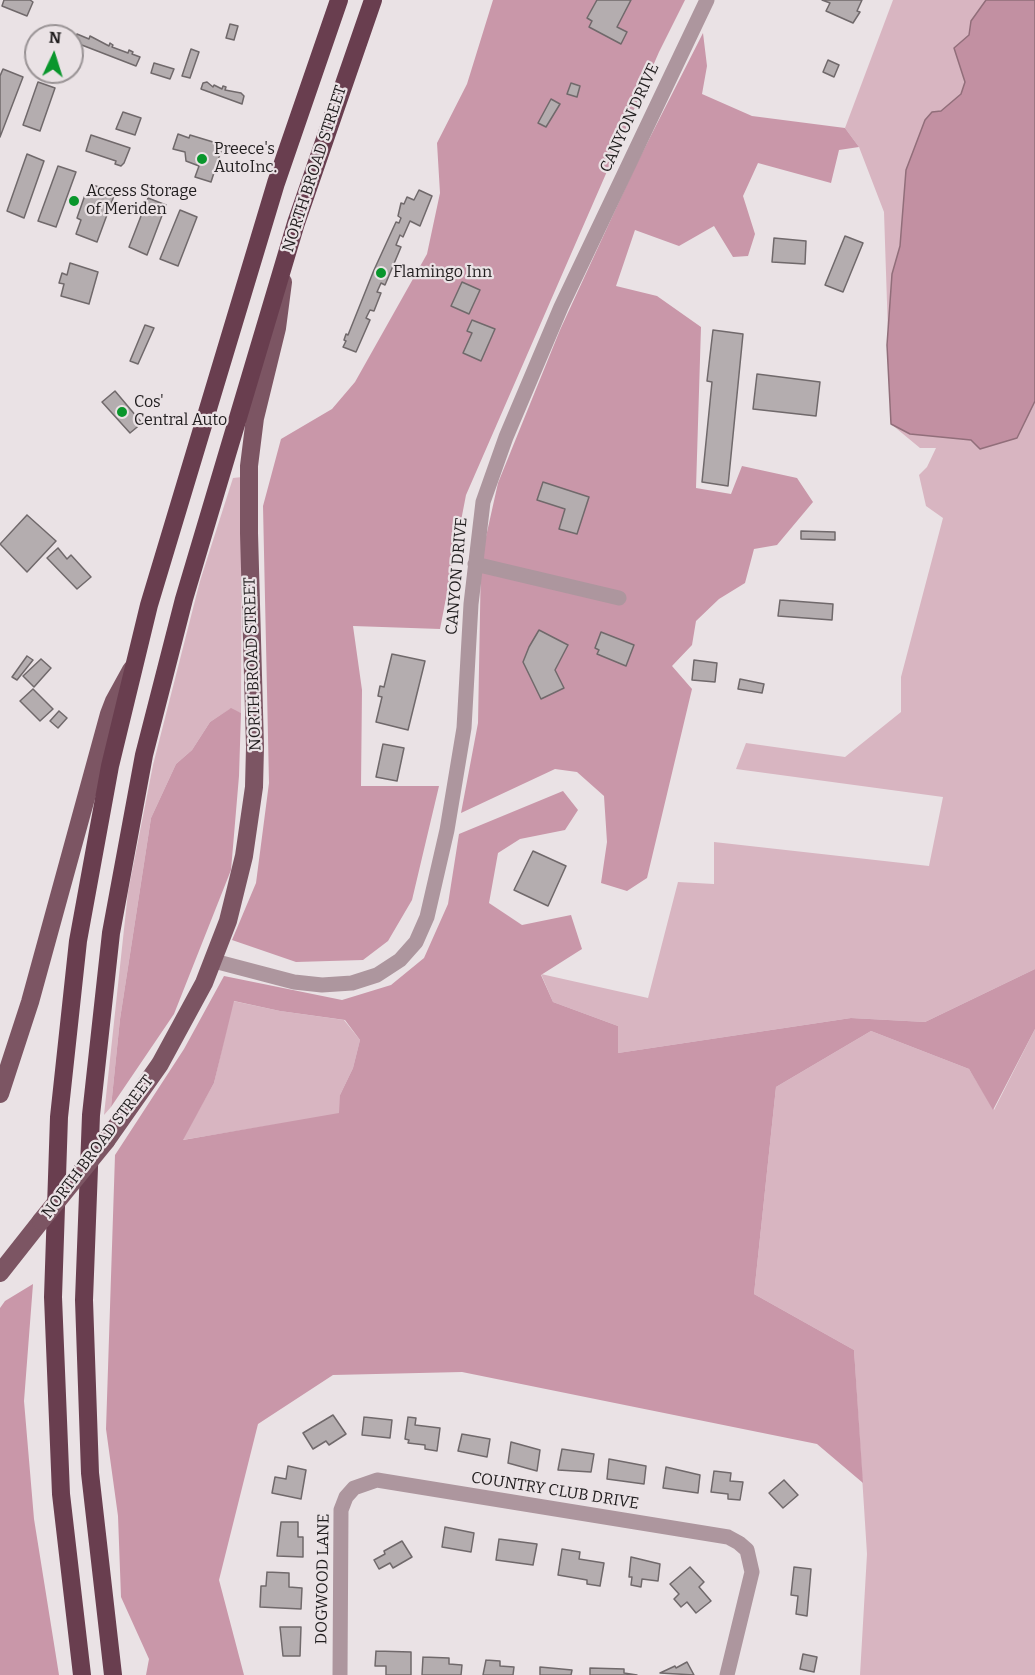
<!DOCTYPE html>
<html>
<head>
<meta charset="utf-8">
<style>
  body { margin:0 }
  #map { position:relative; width:1035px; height:1675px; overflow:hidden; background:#eae2e5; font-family:Bitter,serif }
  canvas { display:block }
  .north { position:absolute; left:24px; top:24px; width:60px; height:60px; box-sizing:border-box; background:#eae2e5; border:2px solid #999395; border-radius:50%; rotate:4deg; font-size:16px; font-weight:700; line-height:24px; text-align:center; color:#201d1e }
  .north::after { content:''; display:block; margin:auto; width:21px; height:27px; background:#09962c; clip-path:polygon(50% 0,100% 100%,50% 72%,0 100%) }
</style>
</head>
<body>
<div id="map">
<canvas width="1035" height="1675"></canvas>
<div class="north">N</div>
</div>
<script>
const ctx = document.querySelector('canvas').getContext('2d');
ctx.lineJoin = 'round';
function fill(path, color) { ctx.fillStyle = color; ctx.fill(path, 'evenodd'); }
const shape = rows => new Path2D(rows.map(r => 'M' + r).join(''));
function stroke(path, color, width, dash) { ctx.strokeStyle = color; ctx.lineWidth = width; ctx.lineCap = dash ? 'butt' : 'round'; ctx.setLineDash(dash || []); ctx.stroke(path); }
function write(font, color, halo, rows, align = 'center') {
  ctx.font = font + ' Bitter,serif'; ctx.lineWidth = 4.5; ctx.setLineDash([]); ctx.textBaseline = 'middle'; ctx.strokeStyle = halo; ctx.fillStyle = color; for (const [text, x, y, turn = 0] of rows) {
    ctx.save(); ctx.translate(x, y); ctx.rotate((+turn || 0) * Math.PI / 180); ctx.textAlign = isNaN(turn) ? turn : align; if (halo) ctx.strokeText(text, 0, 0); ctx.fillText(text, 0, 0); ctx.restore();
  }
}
fill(shape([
  [893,0,1035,0,1035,969,925,1022,851,1018,618,1053,618,1026,553,1002,541,974,648,998,678,882,714,884,714,842,929,866,943,797,736,769,746,743,845,757,901,712,901,677,943,518,926,506,919,475,927,467,936,448,920,448,891,424,884,212,859,147,845,128],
  [242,477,241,713,230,709,210,722,192,750,176,764,151,818,120,1019,111,1107,104,1115,128,892,153,765,200,581,233,478],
  [233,1001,280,1011,344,1020,360,1040,353,1068,340,1095,340,1114,182,1140,214,1083],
  [1035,1029,1035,1675,860,1675,867,1554,854,1350,754,1294,776,1087,871,1031,969,1069,994,1110]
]), '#d8b5c1');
fill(shape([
  [493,0,685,0,659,52,466,495,440,629,353,626,362,690,361,786,439,786,412,900,388,941,363,960,296,962,232,940,256,883,269,783,263,506,281,439,332,409,355,382,427,254,440,193,437,143,467,84],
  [703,33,707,66,702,94,752,116,845,128,859,147,839,150,831,183,758,163,743,196,755,234,748,256,733,257,714,226,679,246,635,230,616,286,657,296,701,327,696,488,731,494,742,466,797,478,813,502,777,545,754,549,745,583,719,599,696,621,692,645,672,666,692,689,647,878,627,891,601,883,607,842,604,796,577,772,555,769,461,813,478,723,481,559,498,483,560,330,636,165],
  [231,708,241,713,239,776,231,870,174,1014,111,1107,120,1019,151,818,176,764,192,750,210,722],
  [563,791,578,810,565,830,520,839,498,853,489,903,522,925,571,915,582,949,541,975,553,1002,618,1026,618,1053,851,1018,925,1022,1035,969,1035,1029,993,1110,969,1069,871,1031,776,1087,754,1294,854,1350,863,1483,817,1444,462,1372,333,1375,258,1424,219,1580,244,1675,146,1675,149,1659,121,1597,118,1516,106,1429,115,1155,184,1049,224,976,342,1000,391,985,424,958,448,904,459,834],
  [234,1001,280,1011,345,1020,360,1040,353,1068,340,1095,339,1113,183,1140,214,1083],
  [33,1284,24,1401,34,1519,59,1675,0,1675,0,1308,5,1301]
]), '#c997a9');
const water = shape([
  [986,0,1035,0,1035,401,1017,438,980,449,971,440,910,434,891,424,887,345,892,274,900,246,906,170,925,120,932,112,941,111,961,94,965,82,954,48,969,35,971,21,986,0]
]);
fill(water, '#c290a2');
stroke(water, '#916e7a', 1.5);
const building = shape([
  [4,0,30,0,33,2,27,16,2,6,4,0],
  [597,0,631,0,617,27,627,32,621,44,589,27,592,21,587,18,597,0],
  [822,0,862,0,857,11,860,12,853,23,826,11,830,3,822,0],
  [230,24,238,26,234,40,226,38,230,24],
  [77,34,89,39,90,36,109,46,110,43,113,45,112,47,128,53,129,50,133,52,132,54,140,57,136,66,74,42,77,34],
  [191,49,199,52,190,78,182,76,191,49],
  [828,60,839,65,834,77,823,72,828,60],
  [154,63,174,69,170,79,151,73,154,63],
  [3,69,23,77,0,137,0,76,3,69],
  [38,82,55,88,40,131,23,125,38,82],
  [207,82,213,87,214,85,222,89,223,86,226,87,225,90,241,93,244,96,242,104,201,89,203,83,207,82],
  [571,83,580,86,577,97,567,94,571,83],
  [551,99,560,104,546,127,538,123,551,99],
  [123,112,141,118,135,135,116,129,123,112],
  [178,134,189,138,190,135,223,145,211,182,195,177,199,166,186,161,185,152,173,149,178,134],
  [91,135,130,148,124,163,121,166,115,164,116,161,86,151,91,135],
  [27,154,44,161,24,218,7,211,27,154],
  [58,166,76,172,56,227,38,221,58,166],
  [93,185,115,193,97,242,76,234,81,220,77,218,85,195,89,196,93,185],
  [419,190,432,196,420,226,410,221,403,237,400,235,396,245,401,247,385,285,381,283,377,292,381,293,374,311,370,310,366,318,370,320,356,352,343,347,346,341,344,340,346,334,348,335,374,270,396,222,399,223,401,218,398,216,401,203,404,204,407,197,414,200,419,190],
  [148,198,166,205,147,255,129,247,148,198],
  [180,210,197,217,178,266,160,259,180,210],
  [845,236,863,243,843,292,825,285,845,236],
  [774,238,806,241,805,264,772,262,774,238],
  [70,263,98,272,89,304,61,296,64,284,59,283,62,273,67,275,70,263],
  [462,282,480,290,469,314,451,306,462,282],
  [472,320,495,329,481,361,463,353,472,333,467,331,472,320],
  [145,325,154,328,138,364,130,361,145,325],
  [713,330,743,334,728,486,702,482,712,382,707,381,713,330],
  [757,374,820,382,816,416,753,409,757,374],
  [115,391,142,423,130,433,102,402,115,391],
  [543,482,589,497,577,534,559,529,565,509,537,500,543,482],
  [27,515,56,541,27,572,0,544,27,515],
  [801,531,835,532,835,540,801,539,801,531],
  [58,548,67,559,71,555,91,577,77,589,47,558,58,548],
  [780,600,833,604,832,620,778,616,780,600],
  [539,630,568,645,555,670,564,688,541,699,523,662,529,647,539,630],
  [601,632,634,645,626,666,597,654,599,650,595,648,601,632],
  [392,654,425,661,408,730,376,722,382,697,378,696,380,686,384,687,392,654],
  [27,656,33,660,17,680,12,677,27,656],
  [41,659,51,668,34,687,23,676,41,659],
  [694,660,717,663,715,682,692,680,694,660],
  [740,679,764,684,762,693,738,689,740,679],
  [33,689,53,709,40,721,20,701,33,689],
  [59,711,67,718,58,728,50,721,59,711],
  [383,744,404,748,397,781,376,777,383,744],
  [533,851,566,866,548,906,514,890,533,851],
  [333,1415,346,1434,329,1445,326,1441,313,1449,303,1433,333,1415],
  [364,1417,392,1420,390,1438,362,1435,364,1417],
  [408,1417,416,1418,415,1425,440,1428,437,1451,425,1449,425,1445,408,1443,409,1440,405,1439,408,1417],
  [462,1434,490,1439,487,1457,458,1451,462,1434],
  [511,1442,540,1450,537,1471,508,1463,511,1442],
  [562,1449,594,1454,591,1472,558,1470,562,1449],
  [609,1459,646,1466,644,1484,607,1479,609,1459],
  [288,1466,306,1470,301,1499,272,1493,275,1477,286,1479,288,1466],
  [666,1467,700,1475,698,1493,663,1488,666,1467],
  [714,1471,731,1473,730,1481,743,1482,740,1500,728,1499,728,1494,711,1492,714,1471],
  [784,1480,798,1495,783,1508,769,1493,784,1480],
  [281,1522,298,1522,298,1537,303,1537,303,1557,277,1556,281,1522],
  [445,1527,474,1533,471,1552,442,1547,445,1527],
  [499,1539,537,1544,533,1565,496,1560,499,1539],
  [402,1541,412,1557,393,1568,390,1563,379,1569,374,1560,385,1554,384,1551,402,1541],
  [562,1549,580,1552,579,1559,604,1563,600,1586,587,1584,587,1580,558,1575,562,1549],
  [631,1557,660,1564,658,1581,642,1579,641,1587,631,1585,632,1577,629,1577,631,1557],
  [690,1567,704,1582,699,1587,711,1601,696,1613,687,1602,681,1607,674,1599,679,1594,670,1584,690,1567],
  [794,1567,811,1569,807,1616,796,1614,798,1596,791,1595,794,1567],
  [267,1572,289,1573,289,1587,302,1588,301,1609,260,1607,261,1586,266,1586,267,1572],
  [280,1627,301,1627,300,1656,283,1656,280,1627],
  [376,1651,411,1652,411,1675,386,1675,386,1666,375,1666,376,1651],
  [803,1654,817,1657,814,1672,800,1669,803,1654],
  [423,1657,449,1658,449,1664,462,1665,461,1675,422,1675,423,1657],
  [486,1660,500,1661,500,1666,514,1667,513,1675,483,1675,486,1660],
  [687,1662,694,1675,660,1673,675,1666,676,1668,687,1662],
  [540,1667,572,1670,571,1675,540,1675,540,1667],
  [590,1668,624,1669,624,1673,637,1675,590,1675,590,1668]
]);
fill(building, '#b4adaf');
stroke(building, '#70696b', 1.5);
stroke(shape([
  [475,564,619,598],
  [214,961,294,982,322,985,352,983,377,975,400,960,416,942,427,917,447,830,464,728,471,604,483,502,506,437,561,307,707,0],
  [340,1675,341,1510,346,1497,354,1488,377,1480,728,1537,739,1543,747,1550,752,1572,727,1675]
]), '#ad969e', 15);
stroke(shape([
  [0,1094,30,1002,109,714,114,701,131,670],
  [106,1141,160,1064,204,983,228,921,244,856,254,787,255,747,249,533,249,466,255,418,277,328,283,282],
  [0,1273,41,1221]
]), '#7c5563', 18);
stroke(shape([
  [82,1675,61,1494,53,1297,59,1117,78,941,110,766,149,605,276,183,339,0],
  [113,1675,90,1473,84,1300,91,1115,111,933,144,755,184,599,296,223,373,0]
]), '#693e4f', 18);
stroke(shape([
  [41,1221,106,1141]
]), '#7c5563', 18);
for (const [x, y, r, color] of [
  [202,159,6,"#09962c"],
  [74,201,6,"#09962c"],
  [381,273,6,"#09962c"],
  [122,412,6,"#09962c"]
]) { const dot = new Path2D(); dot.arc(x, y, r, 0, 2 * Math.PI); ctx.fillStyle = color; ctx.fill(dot); stroke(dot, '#eae2e5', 2); }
write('16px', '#201d1e', '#eae2e5', [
  ["CANYON DRIVE",630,118,-65],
  ["NORTH BROAD STREET",315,169,-72],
  ["CANYON DRIVE",457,576,-85],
  ["NORTH BROAD STREET",253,664,-92],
  ["NORTH BROAD STREET",98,1147,-53],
  ["COUNTRY CLUB DRIVE",555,1491,9],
  ["DOGWOOD LANE",323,1579,-89]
]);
write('16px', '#201d1e', '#eae2e5', [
  ["Preece's",214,150],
  ["AutoInc.",214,168],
  ["Access Storage",86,192],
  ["of Meriden",86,210],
  ["Flamingo Inn",393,273],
  ["Cos'",134,403],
  ["Central Auto",134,421]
], 'left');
</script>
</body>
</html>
